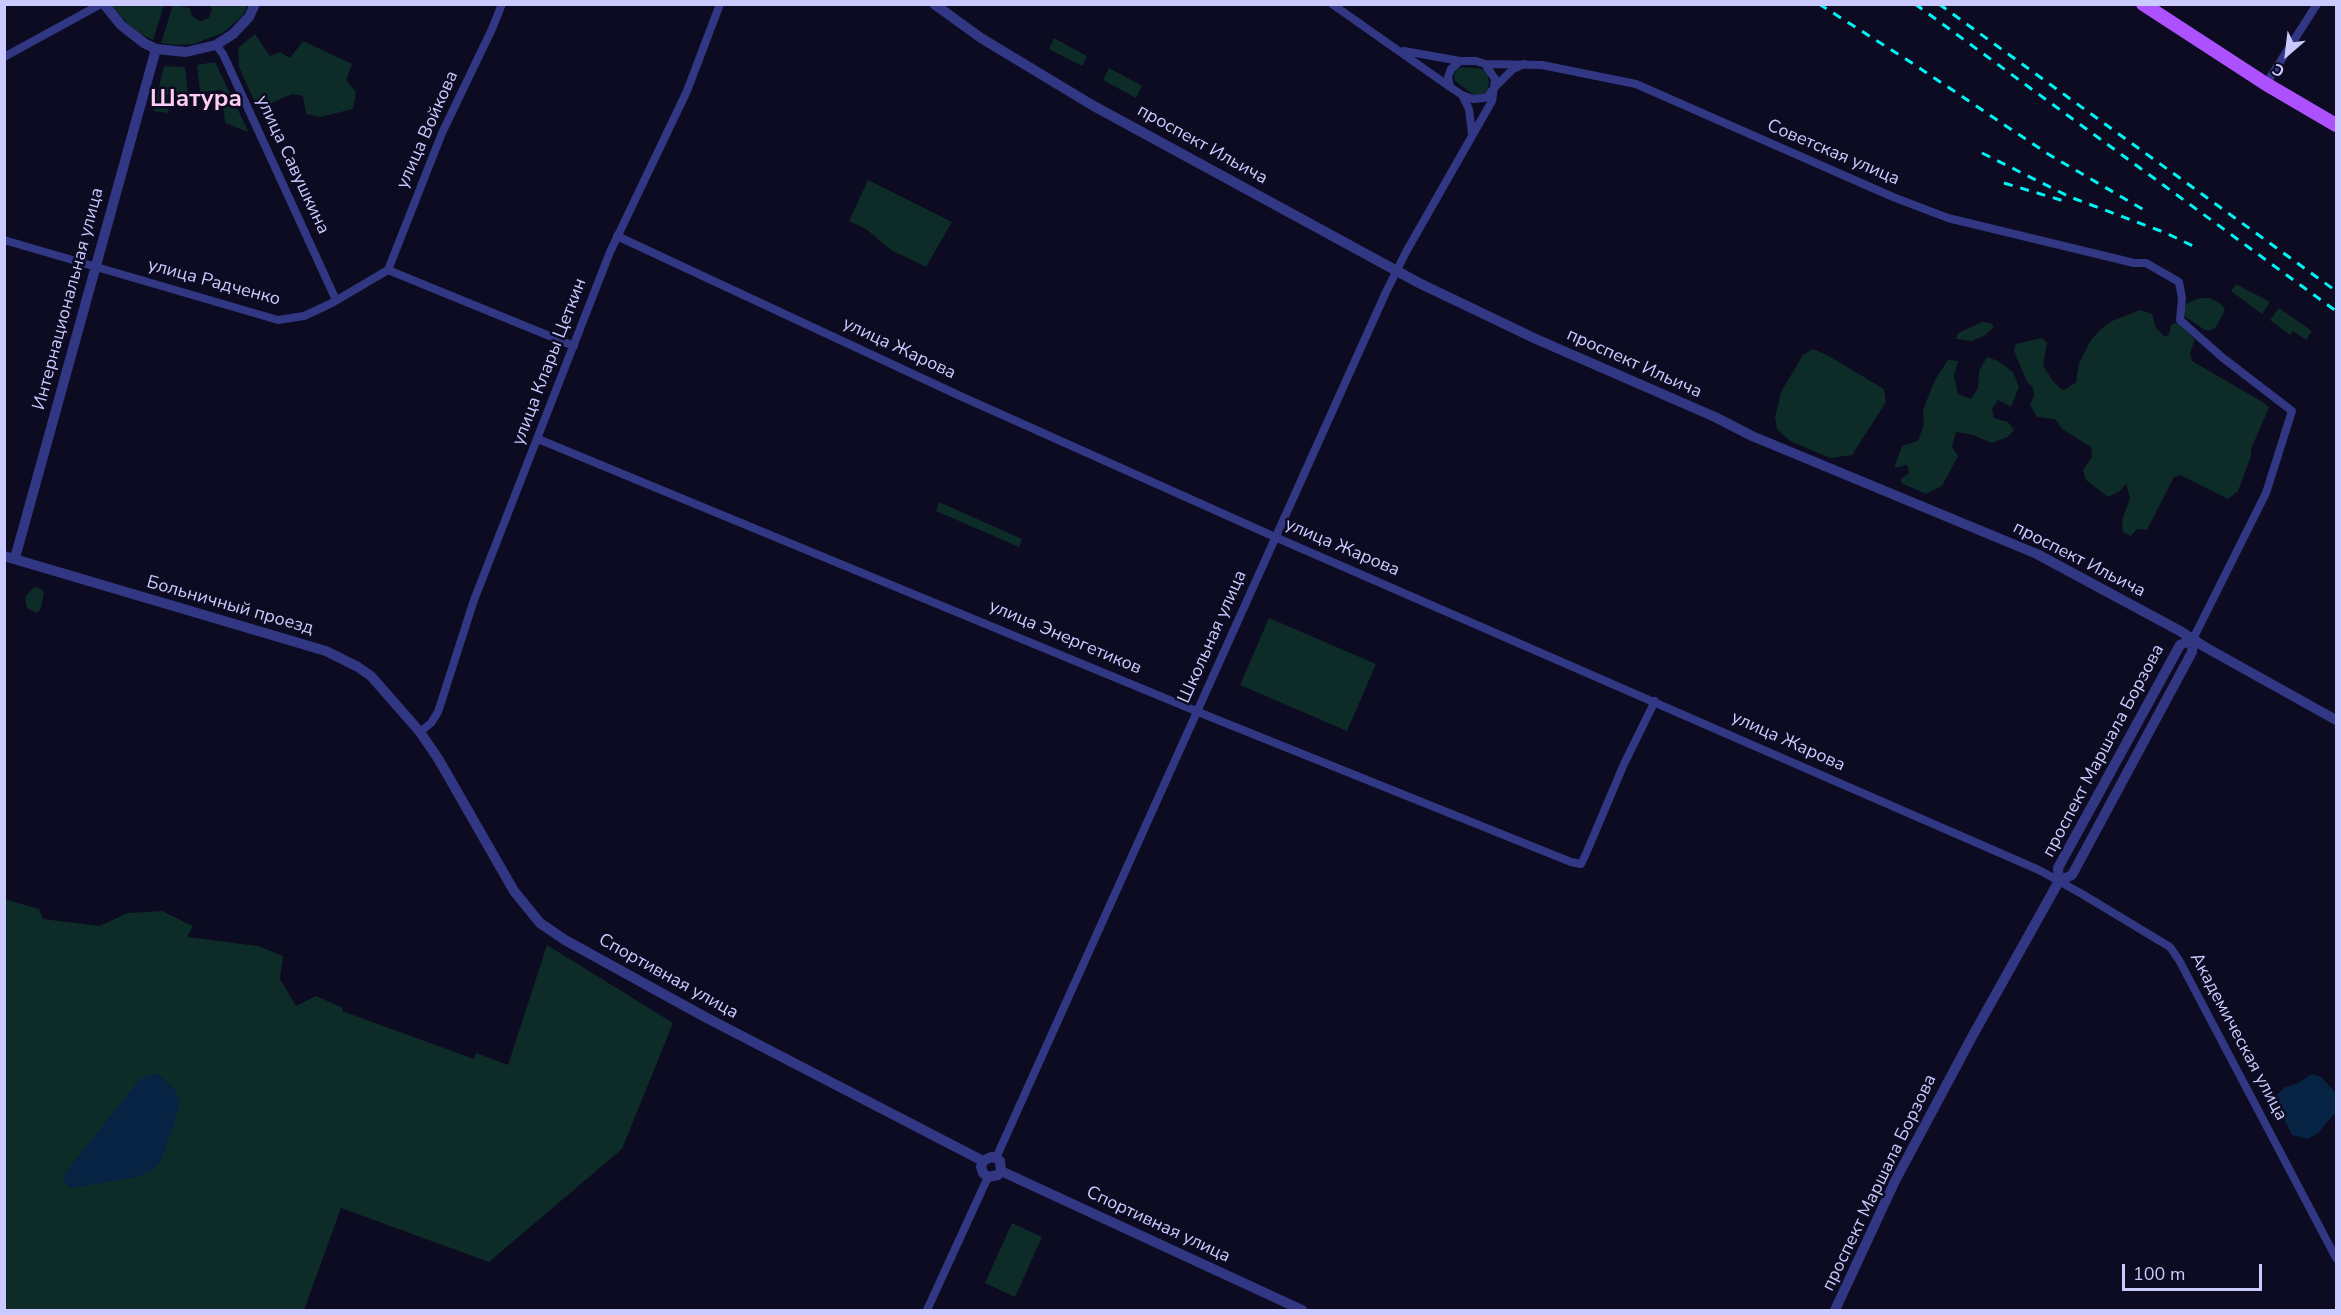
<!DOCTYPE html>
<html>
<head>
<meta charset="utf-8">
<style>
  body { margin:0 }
  #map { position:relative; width:2341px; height:1315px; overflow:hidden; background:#0c0b21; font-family:"Nunito Sans",sans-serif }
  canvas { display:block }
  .frame { position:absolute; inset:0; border:6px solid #cbcaff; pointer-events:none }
  .north { position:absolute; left:2257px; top:24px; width:60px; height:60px; -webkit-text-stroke:4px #0c0b21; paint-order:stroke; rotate:208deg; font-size:16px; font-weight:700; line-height:24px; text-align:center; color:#cbcaff }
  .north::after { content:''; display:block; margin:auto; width:21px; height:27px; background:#cbcaff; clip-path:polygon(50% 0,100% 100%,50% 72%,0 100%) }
  .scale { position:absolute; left:2122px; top:1264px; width:140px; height:27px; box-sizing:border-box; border:3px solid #cbcaff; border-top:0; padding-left:8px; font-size:18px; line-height:21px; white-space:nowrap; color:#cbcaff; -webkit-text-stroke:4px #0c0b21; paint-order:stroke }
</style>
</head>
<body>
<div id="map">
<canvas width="2341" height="1315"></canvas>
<div class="frame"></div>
<div class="north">С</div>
<div class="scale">100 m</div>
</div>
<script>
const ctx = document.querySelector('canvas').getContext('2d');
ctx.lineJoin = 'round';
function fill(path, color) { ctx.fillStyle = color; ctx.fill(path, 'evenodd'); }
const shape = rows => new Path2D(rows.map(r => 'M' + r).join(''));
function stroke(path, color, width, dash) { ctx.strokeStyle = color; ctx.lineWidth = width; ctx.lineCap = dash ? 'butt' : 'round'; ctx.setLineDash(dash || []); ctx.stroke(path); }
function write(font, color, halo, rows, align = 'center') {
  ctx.font = font + ' "Nunito Sans",sans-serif'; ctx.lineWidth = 5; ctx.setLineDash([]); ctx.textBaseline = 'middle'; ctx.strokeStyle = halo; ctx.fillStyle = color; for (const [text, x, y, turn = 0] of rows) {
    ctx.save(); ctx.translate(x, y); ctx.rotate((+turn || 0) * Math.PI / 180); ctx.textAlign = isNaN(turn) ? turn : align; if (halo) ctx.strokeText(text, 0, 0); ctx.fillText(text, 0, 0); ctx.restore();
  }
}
fill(shape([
  [111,5,164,5,153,40,141,34,129,25],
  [173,5,190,8,192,16,200,21,209,18,212,9,210,5,248,5,243,15,223,33,194,44,176,45,161,43],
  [255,34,270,56,280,52,290,58,303,41,352,64,346,80,356,92,353,109,320,117,306,114,303,96,292,94,258,109,239,67,238,48],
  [1054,38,1087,56,1082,66,1049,49],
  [215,62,248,131,248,132,225,123,222,90,200,92,197,65],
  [164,66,185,67,188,93,167,95,168,113,153,111],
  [1462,67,1483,69,1487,73,1489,81,1488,89,1483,94,1475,96,1455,81,1454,74,1457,69],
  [1109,68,1142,86,1136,98,1103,80],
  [868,180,952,222,926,267,891,250,866,229,849,221],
  [2236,284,2270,302,2262,314,2231,291],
  [2200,298,2210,298,2221,304,2225,310,2216,327,2211,330,2205,330,2184,316,2182,312,2187,303],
  [2279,308,2312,331,2306,340,2293,331,2290,335,2270,320],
  [2140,310,2152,314,2156,328,2165,337,2169,334,2171,325,2178,322,2195,340,2190,353,2192,361,2266,404,2269,408,2251,449,2251,456,2238,491,2228,499,2180,475,2174,477,2147,530,2137,529,2131,536,2123,532,2122,520,2130,498,2126,484,2120,491,2108,497,2086,480,2083,470,2092,457,2091,447,2062,429,2055,419,2037,417,2030,405,2034,395,2033,387,2027,382,2014,351,2016,344,2041,338,2047,342,2043,366,2053,381,2062,390,2066,389,2076,382,2079,363,2091,340,2101,329,2112,321],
  [1982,322,1991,323,1994,327,1984,336,1972,341,1956,339,1958,333],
  [1813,349,1827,355,1884,389,1886,402,1852,455,1830,458,1790,441,1777,429,1775,418,1781,392,1803,355],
  [1987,357,1998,361,2013,372,2019,387,2011,407,1998,400,1992,409,1994,418,2008,422,2014,430,2008,437,1991,443,1973,435,1956,432,1952,447,1958,456,1942,486,1926,494,1903,484,1900,480,1909,473,1907,465,1894,468,1902,446,1918,441,1924,424,1923,411,1928,397,1935,380,1948,360,1958,361,1954,376,1958,394,1971,399,1978,388,1979,371],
  [939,502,1022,539,1019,547,936,511],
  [38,587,44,592,41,608,37,613,27,608,25,597,33,588],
  [1269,618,1376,664,1347,731,1240,685],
  [4,899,39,909,43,919,100,926,127,913,162,911,193,926,187,937,258,946,283,956,280,979,296,1006,316,996,343,1008,342,1011,474,1059,476,1053,508,1065,547,945,673,1023,622,1149,489,1262,341,1208,304,1310,5,1310],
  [1012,1223,1042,1237,1015,1297,985,1283]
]), '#0d2b27');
fill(shape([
  [158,1074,176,1091,180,1101,173,1129,160,1162,152,1170,141,1176,71,1188,65,1183,64,1177,70,1167,139,1080,148,1075],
  [2312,1074,2321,1077,2335,1092,2336,1112,2318,1133,2308,1139,2292,1135,2277,1105,2277,1095,2285,1087,2298,1083]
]), '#072344');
stroke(shape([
  [1332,4,1450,87],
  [216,45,223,54,336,300],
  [1404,51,1460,61],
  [4,57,101,4],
  [1485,64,1542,65,1636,84,1893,197,1948,218,2134,263,2146,263,2179,282,2182,298,2180,320,2223,358,2292,411,2266,493,2193,639],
  [2266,84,2317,4],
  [1462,95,1473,99,1483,98,1487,97,1494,88,1495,79,1485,64,1476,61,1460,61,1451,69,1448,77,1450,87,1462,95,1469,109,1472,134],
  [617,236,958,395,1275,537,2039,870,2082,894,2170,947,2179,960,2336,1258],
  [4,240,278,320,304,316,332,303,388,270,574,346],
  [388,270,442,133,492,29,502,4],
  [538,439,1213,718,1571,862,1581,864,1585,856,1624,764,1655,701],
  [420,732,431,723,438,712,474,600,610,252,687,91,720,4],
  [996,1158,1386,292,1406,252,1492,101,1494,88,1513,69,1524,64],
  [927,1310,988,1177]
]), '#323784', 8);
stroke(shape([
  [104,4,121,25,144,43,156,49,186,52,216,45,233,34,249,17,255,4],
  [934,4,981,38,1092,105,1419,283,1536,339,1715,417,1752,436,2037,554,2180,631,2205,647,2336,720],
  [4,556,326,651,358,667,371,676,420,732,439,760,514,891,540,923,565,940,705,1017,983,1161],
  [15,558,156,49],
  [2059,881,2072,875,2192,652,2193,639],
  [983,1161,981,1167,983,1173,988,1177,998,1175,1001,1171],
  [983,1161,991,1157,996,1158,1000,1161,1001,1171],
  [1001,1171,1302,1310],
  [1835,1310,1895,1181,1973,1035,2054,890,2059,881,2058,868,2180,645,2193,639]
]), '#323784', 10);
stroke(shape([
  [2143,4,2266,84,2336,125]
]), '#ad51ff', 14);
stroke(shape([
  [1819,4,1912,63,2048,154,2144,210],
  [1915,4,2336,311],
  [1939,4,2336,291],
  [1982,153,2070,197,2166,233,2199,249],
  [2004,183,2064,201]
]), '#00f5f5', 3, [9, 8]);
write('18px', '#cbcaff', '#0c0b21', [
  ["улица Войкова",428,130,-66],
  ["проспект Ильича",1202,145,29],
  ["Советская улица",1833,153,23],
  ["улица Савушкина",292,165,65],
  ["улица Радченко",214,283,15],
  ["Интернациональная улица",69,299,-75],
  ["улица Жарова",899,349,25],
  ["улица Клары Цеткин",550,362,-69],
  ["проспект Ильича",1634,364,24],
  ["улица Жарова",1342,548,23],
  ["проспект Ильича",2079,560,27],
  ["Больничный проезд",230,606,16],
  ["Школьная улица",1213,637,-66],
  ["улица Энергетиков",1065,638,23],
  ["улица Жарова",1788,742,24],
  ["проспект Маршала Борзова",2104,751,-62],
  ["Спортивная улица",668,977,29],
  ["Академическая улица",2238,1037,62],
  ["проспект Маршала Борзова",1880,1183,-64],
  ["Спортивная улица",1158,1225,25]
]);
write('bold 24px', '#ffccf2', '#0c0b21', [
  ["Шатура",196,100]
]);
</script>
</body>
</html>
